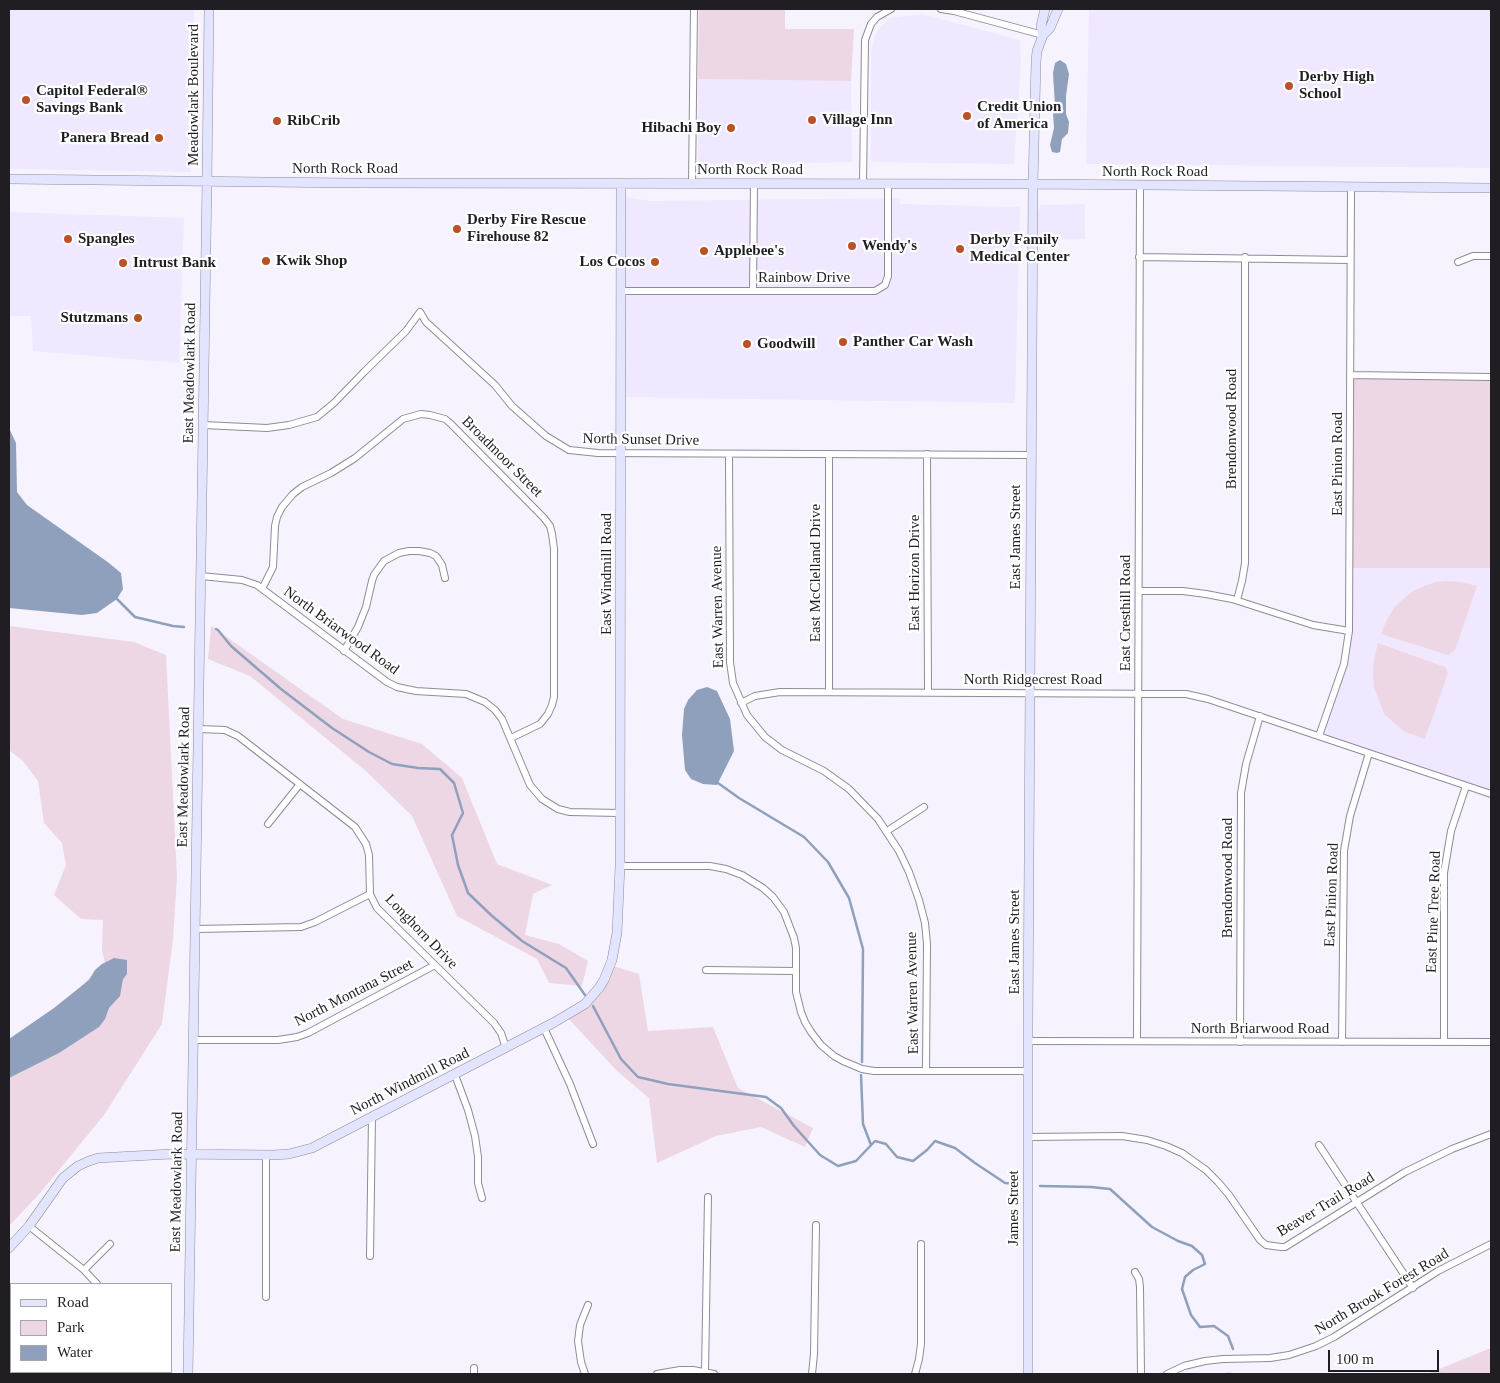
<!DOCTYPE html>
<html>
<head>
<meta charset="utf-8">
<style>
  body { margin:0 }
  #map { position:relative; width:1500px; height:1383px; overflow:hidden; background:#f6f3fe; font-family:"Times New Roman",serif }
  canvas { display:block }
  .frame { position:absolute; inset:0; border:10px solid #201e23; pointer-events:none }
  .legend { position:absolute; left:10px; top:1283px; width:162px; height:90px; box-sizing:border-box; background:#fff; border:1px solid #a6a5a7; margin:0; padding:6px 9px; list-style:none; font-size:15px; color:#201e23 }
  .legend li { display:flex; align-items:center; gap:10px; height:25px }
  .legend b { width:25px; border:1px solid #a6a5a7 }
  .scale { position:absolute; left:1328px; top:1350px; width:111px; height:22px; box-sizing:border-box; border:2px solid #201e23; border-top:0; padding-left:6px; font-size:15px; line-height:18px; white-space:nowrap; color:#201e23; -webkit-text-stroke:4px #fff; paint-order:stroke }
</style>
</head>
<body>
<div id="map">
<canvas width="1500" height="1383"></canvas>
<div class="frame"></div>
<ul class="legend">
<li><b style="height:6px;background:#e3e5fe"></b>Road</li>
<li><b style="height:14px;background:#edd7e4"></b>Park</li>
<li><b style="height:14px;background:#8fa0bd"></b>Water</li>
</ul>
<div class="scale">100 m</div>
</div>
<script>
const ctx = document.querySelector('canvas').getContext('2d');
ctx.lineJoin = 'round';
function fill(path, color) { ctx.fillStyle = color; ctx.fill(path, 'evenodd'); }
const shape = rows => new Path2D(rows.map(r => 'M' + r).join(''));
function stroke(path, color, width, dash) { ctx.strokeStyle = color; ctx.lineWidth = width; ctx.lineCap = dash ? 'butt' : 'round'; ctx.setLineDash(dash || []); ctx.stroke(path); }
function write(font, color, halo, rows, align = 'center') {
  ctx.font = font + ' "Times New Roman",serif'; ctx.lineWidth = 4.5; ctx.setLineDash([]); ctx.textBaseline = 'middle'; ctx.strokeStyle = halo; ctx.fillStyle = color; for (const [text, x, y, turn = 0] of rows) {
    ctx.save(); ctx.translate(x, y); ctx.rotate((+turn || 0) * Math.PI / 180); ctx.textAlign = isNaN(turn) ? turn : align; if (halo) ctx.strokeText(text, 0, 0); ctx.fillText(text, 0, 0); ctx.restore();
  }
}
fill(shape([
  [9,9,194,9,191,172,9,169],
  [1089,9,1491,9,1491,168,1086,164],
  [922,14,1020,40,1021,61,1014,164,871,162,871,52,875,35,881,27,890,18],
  [698,79,851,81,852,162,698,165],
  [625,195,631,198,651,201,899,198,900,204,1020,207,1015,403,621,397],
  [1085,204,1085,239,1038,240,1038,212,1041,205],
  [9,212,184,218,179,363,33,351,31,316,9,316],
  [1350,568,1491,568,1491,796,1319,736,1344,664]
]), '#efe8fe');
fill(shape([
  [699,9,785,9,785,29,854,29,851,81,698,79],
  [1350,375,1491,377,1491,568,1350,568],
  [1447,581,1461,582,1477,586,1455,650,1448,655,1381,634,1386,622,1394,608,1402,600,1413,591,1425,586,1436,582],
  [9,626,134,642,166,655,177,877,173,939,162,1024,104,1115,41,1192,9,1226,9,1042,73,994,105,963,102,950,103,920,81,919,54,895,66,865,62,843,44,823,38,781,23,761,9,750],
  [211,626,343,719,422,744,462,778,497,864,552,885,533,894,525,935,559,944,588,961,582,986,549,983,537,959,457,916,412,816,367,772,250,676,208,659],
  [1378,643,1445,667,1448,673,1425,739,1405,732,1384,714,1374,687,1373,674,1374,660],
  [610,965,639,974,648,1031,713,1027,738,1088,813,1128,805,1147,761,1127,716,1136,657,1163,649,1098,617,1071,566,1016,585,1004],
  [1491,1348,1491,1374,1427,1374]
]), '#edd7e4');
fill(shape([
  [1060,60,1066,64,1069,74,1066,96,1066,114,1069,122,1068,133,1062,139,1060,152,1057,153,1052,152,1050,145,1054,128,1053,112,1055,106,1053,73,1055,63],
  [9,428,16,443,17,492,27,505,109,563,121,573,123,589,117,599,97,613,82,615,9,608],
  [707,687,717,691,730,719,734,751,717,785,703,784,691,779,685,770,682,735,684,709,688,700,697,690],
  [114,958,127,960,127,974,123,979,120,996,109,1008,105,1019,99,1027,59,1053,9,1078,9,1039,54,1008,89,980,95,970,102,964]
]), '#8fa0bd');
stroke(shape([
  [117,599,135,617,173,626,184,627],
  [216,629,218,630,231,646,281,689,332,728,369,752,392,764,418,768,440,769,454,783,463,813,452,835,458,865,468,893,491,915,522,941,566,968,585,995],
  [718,783,739,798,804,837,828,862,849,898,863,949,862,1062],
  [593,1006,621,1059,638,1077,668,1084,766,1097,781,1108,794,1126,820,1155,838,1166,856,1161,875,1141,886,1144,897,1157,913,1161,927,1150,935,1141,955,1148,975,1163,1005,1183,1016,1184],
  [861,1075,863,1124,871,1145],
  [1040,1186,1091,1187,1110,1189,1152,1227,1178,1241,1192,1246,1202,1255,1205,1264,1193,1270,1185,1277,1182,1289,1191,1315,1200,1327,1214,1326,1228,1336,1233,1349],
  [1226,1374,1231,1374]
]), '#8fa0bd', 2.5);
const street = shape([
  [941,9,954,11,1043,35],
  [692,184,694,9],
  [863,184,865,40,871,24,877,17,891,9],
  [1139,257,1350,260],
  [1458,262,1473,256,1491,256],
  [621,291,875,291,885,285,888,276,888,184],
  [753,291,754,184],
  [1350,375,1491,377],
  [203,425,267,428,289,425,317,417,334,403,364,372,406,331,420,312,426,322,495,385,512,406,546,436,569,450,598,453,1030,455],
  [729,454,730,662,733,683,747,715,765,737,782,750,824,771,849,789,878,819,899,851,909,872,919,900,925,923,927,944,926,1071],
  [927,454,928,692],
  [201,576,242,580,257,585,387,682,397,687,416,691,466,694,485,702,495,710,502,719,530,785,542,799,558,809,570,812,619,813],
  [262,589,273,567,275,526,277,517,282,507,293,494,302,487,331,473,355,458,403,419,421,414,430,415,445,419,450,423,544,518,550,526,552,534,554,549,554,697,552,705,548,714,540,724,511,738],
  [1139,591,1183,591,1206,594,1232,599,1313,625,1349,631],
  [1237,600,1242,581,1245,563,1245,257],
  [344,651,358,627,366,607,372,581,374,575,384,561,399,553,409,551,419,551,430,553,436,556,442,565,445,578],
  [829,692,829,454],
  [741,703,755,696,780,692,1186,694,1208,699,1491,794],
  [199,729,225,730,238,736,355,827,366,844,369,855,370,894,377,908,494,1023,501,1033,506,1048],
  [1319,736,1344,664,1349,631,1351,187],
  [268,824,300,784],
  [887,831,924,807],
  [620,866,710,866,726,869,742,875,763,888,773,897,784,912,794,938,796,948,796,992,801,1012,805,1022,811,1032,821,1045,834,1056,843,1061,862,1069,874,1071,1028,1071],
  [195,929,301,927,315,922,370,894],
  [706,970,796,971],
  [544,1028,570,1084,593,1144],
  [193,1040,278,1040,297,1037,308,1033,435,965],
  [1028,1041,1491,1042],
  [1137,1041,1140,186],
  [1240,1042,1241,793,1246,764,1260,716],
  [1342,1042,1344,851,1350,816,1369,753],
  [1444,1042,1444,873,1451,831,1466,786],
  [455,1075,468,1110,475,1136,478,1157,478,1183,482,1198],
  [1028,1137,1122,1136,1147,1140,1166,1146,1182,1153,1206,1170,1218,1182,1229,1195,1260,1240,1266,1245,1281,1247,1285,1247,1405,1172,1452,1149,1491,1134],
  [1319,1145,1413,1288],
  [29,1226,84,1270,97,1284],
  [370,1256,372,1117],
  [84,1270,110,1244],
  [1135,1272,1139,1279,1140,1287,1141,1374],
  [266,1297,266,1155],
  [474,1368,474,1374],
  [705,1372,708,1197],
  [110,1374,111,1372],
  [585,1374,581,1362,578,1341,580,1325,588,1305],
  [657,1374,680,1370,693,1370,714,1374],
  [812,1374,814,1354,816,1225],
  [915,1374,919,1359,921,1344,921,1244],
  [1167,1374,1184,1366,1205,1361,1223,1359,1270,1358,1289,1355,1316,1346,1334,1337,1438,1271,1491,1244]
]);
const secondary = shape([
  [1045,9,1041,26,1043,35,1050,28,1058,9],
  [9,179,351,183,1033,184,1491,188],
  [9,1248,29,1226,63,1178,78,1166,89,1161,98,1158,171,1154,273,1155,289,1154,312,1148,553,1023,585,1004,599,988,604,980,612,960,617,933,620,866,621,183],
  [188,1374,207,181,209,9],
  [1028,1374,1028,1025,1033,184,1036,62,1037,51,1043,35]
]);
stroke(street, '#8f8b98', 8);
stroke(secondary, '#8f8b98', 10);
stroke(street, '#fff', 6);
stroke(secondary, '#e3e5fe', 9);
for (const [x, y, r, color] of [
  [1289,86,5,"#b95228"],
  [26,100,5,"#b95228"],
  [967,116,5,"#b95228"],
  [812,120,5,"#b95228"],
  [277,121,5,"#b95228"],
  [731,128,5,"#b95228"],
  [159,138,5,"#b95228"],
  [457,229,5,"#b95228"],
  [68,239,5,"#b95228"],
  [852,246,5,"#b95228"],
  [960,249,5,"#b95228"],
  [704,251,5,"#b95228"],
  [266,261,5,"#b95228"],
  [655,262,5,"#b95228"],
  [123,263,5,"#b95228"],
  [138,318,5,"#b95228"],
  [843,342,5,"#b95228"],
  [747,344,5,"#b95228"]
]) { const dot = new Path2D(); dot.arc(x, y, r, 0, 2 * Math.PI); ctx.fillStyle = color; ctx.fill(dot); stroke(dot, '#fff', 2); }
write('bold 15px', '#201e23', '#fff', [
  ["Derby High",1299,77],
  ["School",1299,94],
  ["Capitol Federal®",36,91],
  ["Savings Bank",36,108],
  ["Credit Union",977,107],
  ["of America",977,124],
  ["Village Inn",822,120],
  ["RibCrib",287,121],
  ["Hibachi Boy",721,128,"right"],
  ["Panera Bread",149,138,"right"],
  ["Derby Fire Rescue",467,220],
  ["Firehouse 82",467,237],
  ["Spangles",78,239],
  ["Derby Family",970,240],
  ["Medical Center",970,257],
  ["Wendy's",862,246],
  ["Applebee's",714,251],
  ["Kwik Shop",276,261],
  ["Los Cocos",645,262,"right"],
  ["Intrust Bank",133,263],
  ["Stutzmans",128,318,"right"],
  ["Panther Car Wash",853,342],
  ["Goodwill",757,344]
], 'left');
write('15px', '#201e23', '#fff', [
  ["Meadowlark Boulevard",194,95,-90],
  ["North Rock Road",345,169],
  ["North Rock Road",750,170],
  ["North Rock Road",1155,172],
  ["Rainbow Drive",804,278],
  ["East Meadowlark Road",190,373,-89],
  ["Brendonwood Road",1232,429,-90],
  ["North Sunset Drive",641,440,1],
  ["Broadmoor Street",502,457,45],
  ["East Pinion Road",1338,464,-90],
  ["East James Street",1016,537,-90],
  ["East McClelland Drive",816,573,-90],
  ["East Horizon Drive",915,573,-90],
  ["East Windmill Road",607,574,-90],
  ["East Warren Avenue",718,607,-91],
  ["East Cresthill Road",1126,613,-90],
  ["North Briarwood Road",341,631,36],
  ["North Ridgecrest Road",1033,680],
  ["East Meadowlark Road",184,777,-89],
  ["Brendonwood Road",1228,878,-90],
  ["East Pinion Road",1332,895,-88],
  ["East Pine Tree Road",1434,912,-88],
  ["Longhorn Drive",421,932,46],
  ["East James Street",1015,942,-90],
  ["North Montana Street",354,993,-27],
  ["East Warren Avenue",913,993,-91],
  ["North Briarwood Road",1260,1029],
  ["North Windmill Road",410,1082,-27],
  ["East Meadowlark Road",177,1182,-89],
  ["Beaver Trail Road",1326,1205,-31],
  ["James Street",1014,1208,-90],
  ["North Brook Forest Road",1382,1292,-31]
]);
</script>
</body>
</html>
